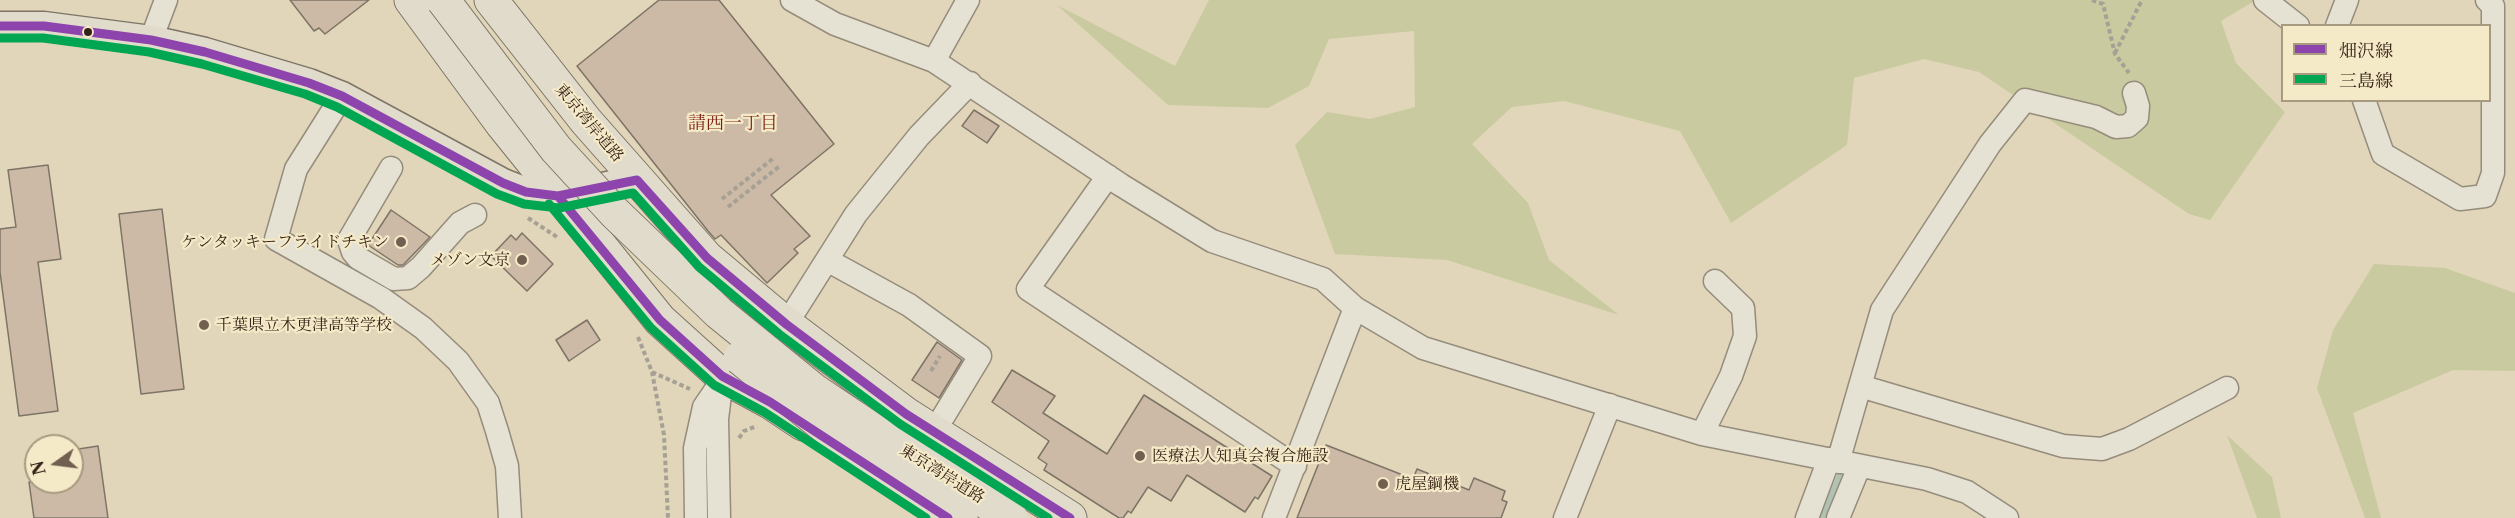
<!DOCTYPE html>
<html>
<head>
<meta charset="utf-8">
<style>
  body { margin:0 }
  #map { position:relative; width:2515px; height:518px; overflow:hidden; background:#e1d6ba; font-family:"Libre Caslon Text","Noto Serif JP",serif }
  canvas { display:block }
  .legend { position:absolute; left:2281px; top:24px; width:210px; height:78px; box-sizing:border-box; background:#f5eac8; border:2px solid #a89a81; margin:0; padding:8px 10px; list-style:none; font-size:18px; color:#352117 }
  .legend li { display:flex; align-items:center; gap:12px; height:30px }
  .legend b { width:30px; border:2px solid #a89a81 }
  .north { position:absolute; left:24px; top:434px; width:60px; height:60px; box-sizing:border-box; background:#f5eac8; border:2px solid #a89a81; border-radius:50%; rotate:256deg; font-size:16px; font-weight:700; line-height:24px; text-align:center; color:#352117 }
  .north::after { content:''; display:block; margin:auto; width:21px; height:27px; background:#716050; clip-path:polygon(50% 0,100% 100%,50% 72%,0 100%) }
</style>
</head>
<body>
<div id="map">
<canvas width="2515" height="518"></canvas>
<ul class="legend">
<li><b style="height:8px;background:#8e44ad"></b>畑沢線</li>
<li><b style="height:8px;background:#00a651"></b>三島線</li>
</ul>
<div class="north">N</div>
</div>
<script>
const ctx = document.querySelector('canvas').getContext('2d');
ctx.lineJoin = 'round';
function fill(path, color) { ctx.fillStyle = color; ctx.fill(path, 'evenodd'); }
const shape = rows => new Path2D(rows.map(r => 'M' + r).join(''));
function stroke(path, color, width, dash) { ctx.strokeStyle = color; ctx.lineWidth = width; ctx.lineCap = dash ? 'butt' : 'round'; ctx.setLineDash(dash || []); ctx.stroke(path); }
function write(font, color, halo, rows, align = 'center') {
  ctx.font = font + ' "Libre Caslon Text","Noto Serif JP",serif'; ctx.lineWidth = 4.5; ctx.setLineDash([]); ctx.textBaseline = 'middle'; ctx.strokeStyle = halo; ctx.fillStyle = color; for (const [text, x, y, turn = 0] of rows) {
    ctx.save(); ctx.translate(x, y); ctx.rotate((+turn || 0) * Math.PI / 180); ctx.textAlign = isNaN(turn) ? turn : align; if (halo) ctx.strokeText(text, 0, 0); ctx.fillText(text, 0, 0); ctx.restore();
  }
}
fill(shape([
  [1209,0,2256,0,2221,21,2236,63,2285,112,2210,220,2189,214,1979,72,1924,59,1854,78,1847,145,1731,223,1680,131,1564,101,1512,107,1472,144,1528,203,1549,260,1619,315,1447,260,1335,254,1295,145,1327,112,1370,119,1415,107,1414,31,1329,39,1309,86,1268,108,1168,105,1057,5,1175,66],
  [2374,264,2445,268,2515,293,2515,371,2453,370,2353,413,2381,518,2365,518,2317,388,2333,330],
  [2227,435,2272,477,2281,518,2257,518]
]), '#cacaa0');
stroke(shape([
  [1822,518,1842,471]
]), '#b0c3b3', 6);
const building = shape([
  [290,0,369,0,325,34,319,28,314,31,290,0],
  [659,0,719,0,834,144,771,195,810,236,794,249,798,253,767,283,721,235,715,239,708,231,577,66,659,0],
  [974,110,999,126,987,143,962,126,974,110],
  [48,165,61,259,38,262,58,411,19,416,0,272,0,229,16,227,8,170,48,165],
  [162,209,184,389,141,394,119,214,162,209],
  [391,210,430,237,403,265,398,265,368,245,391,210],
  [522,233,553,264,527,291,491,256,511,235,516,240,522,233],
  [587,320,600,340,569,361,556,340,587,320],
  [937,342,962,360,939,398,912,380,937,342],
  [1012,370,1055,396,1043,413,1107,454,1144,395,1272,476,1258,499,1255,497,1245,512,1187,475,1171,501,1148,487,1131,513,1128,511,1123,518,1119,518,1044,470,1047,464,1038,458,1049,441,992,402,1012,370],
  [1326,445,1413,479,1417,469,1469,490,1474,478,1505,491,1502,500,1507,502,1501,518,1297,518,1326,445],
  [98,446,108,518,34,518,29,482,72,482,72,450,98,446]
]);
fill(building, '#ccbaa6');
stroke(building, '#7d7466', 1.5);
const minor = shape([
  [792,0,835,24,934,61,1121,185,1212,241,1323,279,1355,308,1423,348,1702,434,1927,479,1967,492,2007,518],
  [2265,0,2298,26],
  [2337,26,2347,0],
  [151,40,166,0],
  [934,61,968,0],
  [342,96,296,169,276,239,381,298,423,328,458,361,488,403,497,431,507,466,510,518],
  [2364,100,2383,154,2460,199,2485,196,2493,173,2493,6,2487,0],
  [391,168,349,240,353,252,358,258,394,279,408,278,421,267,460,223,475,215],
  [1108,176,1028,289,1295,466],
  [827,260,909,305,980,356,934,432],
  [775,330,786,324,794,312,856,214,919,136,970,83],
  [1860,386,1882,310,1990,144,2025,100,2096,117,2116,127,2128,126,2137,118,2138,106,2134,93],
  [1702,434,1731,376,1745,336,1743,308,1715,281],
  [1838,462,1860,386,2063,446,2102,449,2129,439,2227,388],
  [696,518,695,448,704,407,732,366],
  [719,518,717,419,721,387],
  [1274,518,1355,308],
  [1565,518,1610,405],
  [1807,518,1829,459],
  [1838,518,1859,467]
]);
const major = shape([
  [0,26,44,26,151,40,205,52,309,83,342,96,503,183,526,192,558,196,637,180]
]);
const highway = shape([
  [411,0,502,124,660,320,722,376,770,402,803,424],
  [491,0,586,121,707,258,786,324,906,414,1070,518]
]);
stroke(minor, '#958c7c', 25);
stroke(major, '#7d7466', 31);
stroke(highway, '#7d7466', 35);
stroke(shape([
  [2092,0,2103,4,2115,54,2129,73],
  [2115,53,2142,0],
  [722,199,775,157],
  [728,207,781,165],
  [528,218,557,237],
  [638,337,652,372,664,435,668,518],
  [931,371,940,356],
  [652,372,690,389],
  [739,438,744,431,757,426]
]), '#a6a095', 4, [4.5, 3]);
stroke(minor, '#e5e1d3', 22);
stroke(major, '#e1dbcb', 28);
stroke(highway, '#e1dbcb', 33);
const highwayBridge = shape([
  [443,0,556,149,615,213,719,313,815,391,888,440,1011,518],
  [740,358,847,445,961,518]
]);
stroke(highwayBridge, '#7d7466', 35, []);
stroke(highwayBridge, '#e1dbcb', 33);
stroke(shape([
  [0,26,44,26,151,40,205,52,309,83,342,96,503,183,526,192,558,196,637,180,707,258,786,324,906,414,1070,518],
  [558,196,660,320,722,376,770,402,948,518]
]), '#8e44ad', 9);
stroke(shape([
  [0,38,43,38,149,52,202,64,305,94,337,107,497,194,524,204,559,208,633,193,699,267,779,334,900,424,1048,518],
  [549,204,651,328,714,385,764,412,926,518]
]), '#00a651', 9);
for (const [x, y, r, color] of [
  [88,32,5,"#352117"],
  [401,242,6,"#716050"],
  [522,260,6,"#716050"],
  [204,325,6,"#716050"],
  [1140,456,6,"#716050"],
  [1383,484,6,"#716050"]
]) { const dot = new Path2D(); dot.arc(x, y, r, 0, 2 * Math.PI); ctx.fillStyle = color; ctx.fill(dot); stroke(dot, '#f5eac8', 2); }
write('16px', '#352117', '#f5eac8', [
  ["東京湾岸道路",589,123,50],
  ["東京湾岸道路",942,474,32]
]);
write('16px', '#352117', '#f5eac8', [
  ["ケンタッキーフライドチキン",389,242,"right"],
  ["メゾン文京",510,260,"right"],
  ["千葉県立木更津高等学校",216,325],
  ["医療法人知真会複合施設",1152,456],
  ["虎屋鋼機",1395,484]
], 'left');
write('18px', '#7a1f14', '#f5eac8', [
  ["請西一丁目",733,124]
]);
</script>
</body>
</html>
